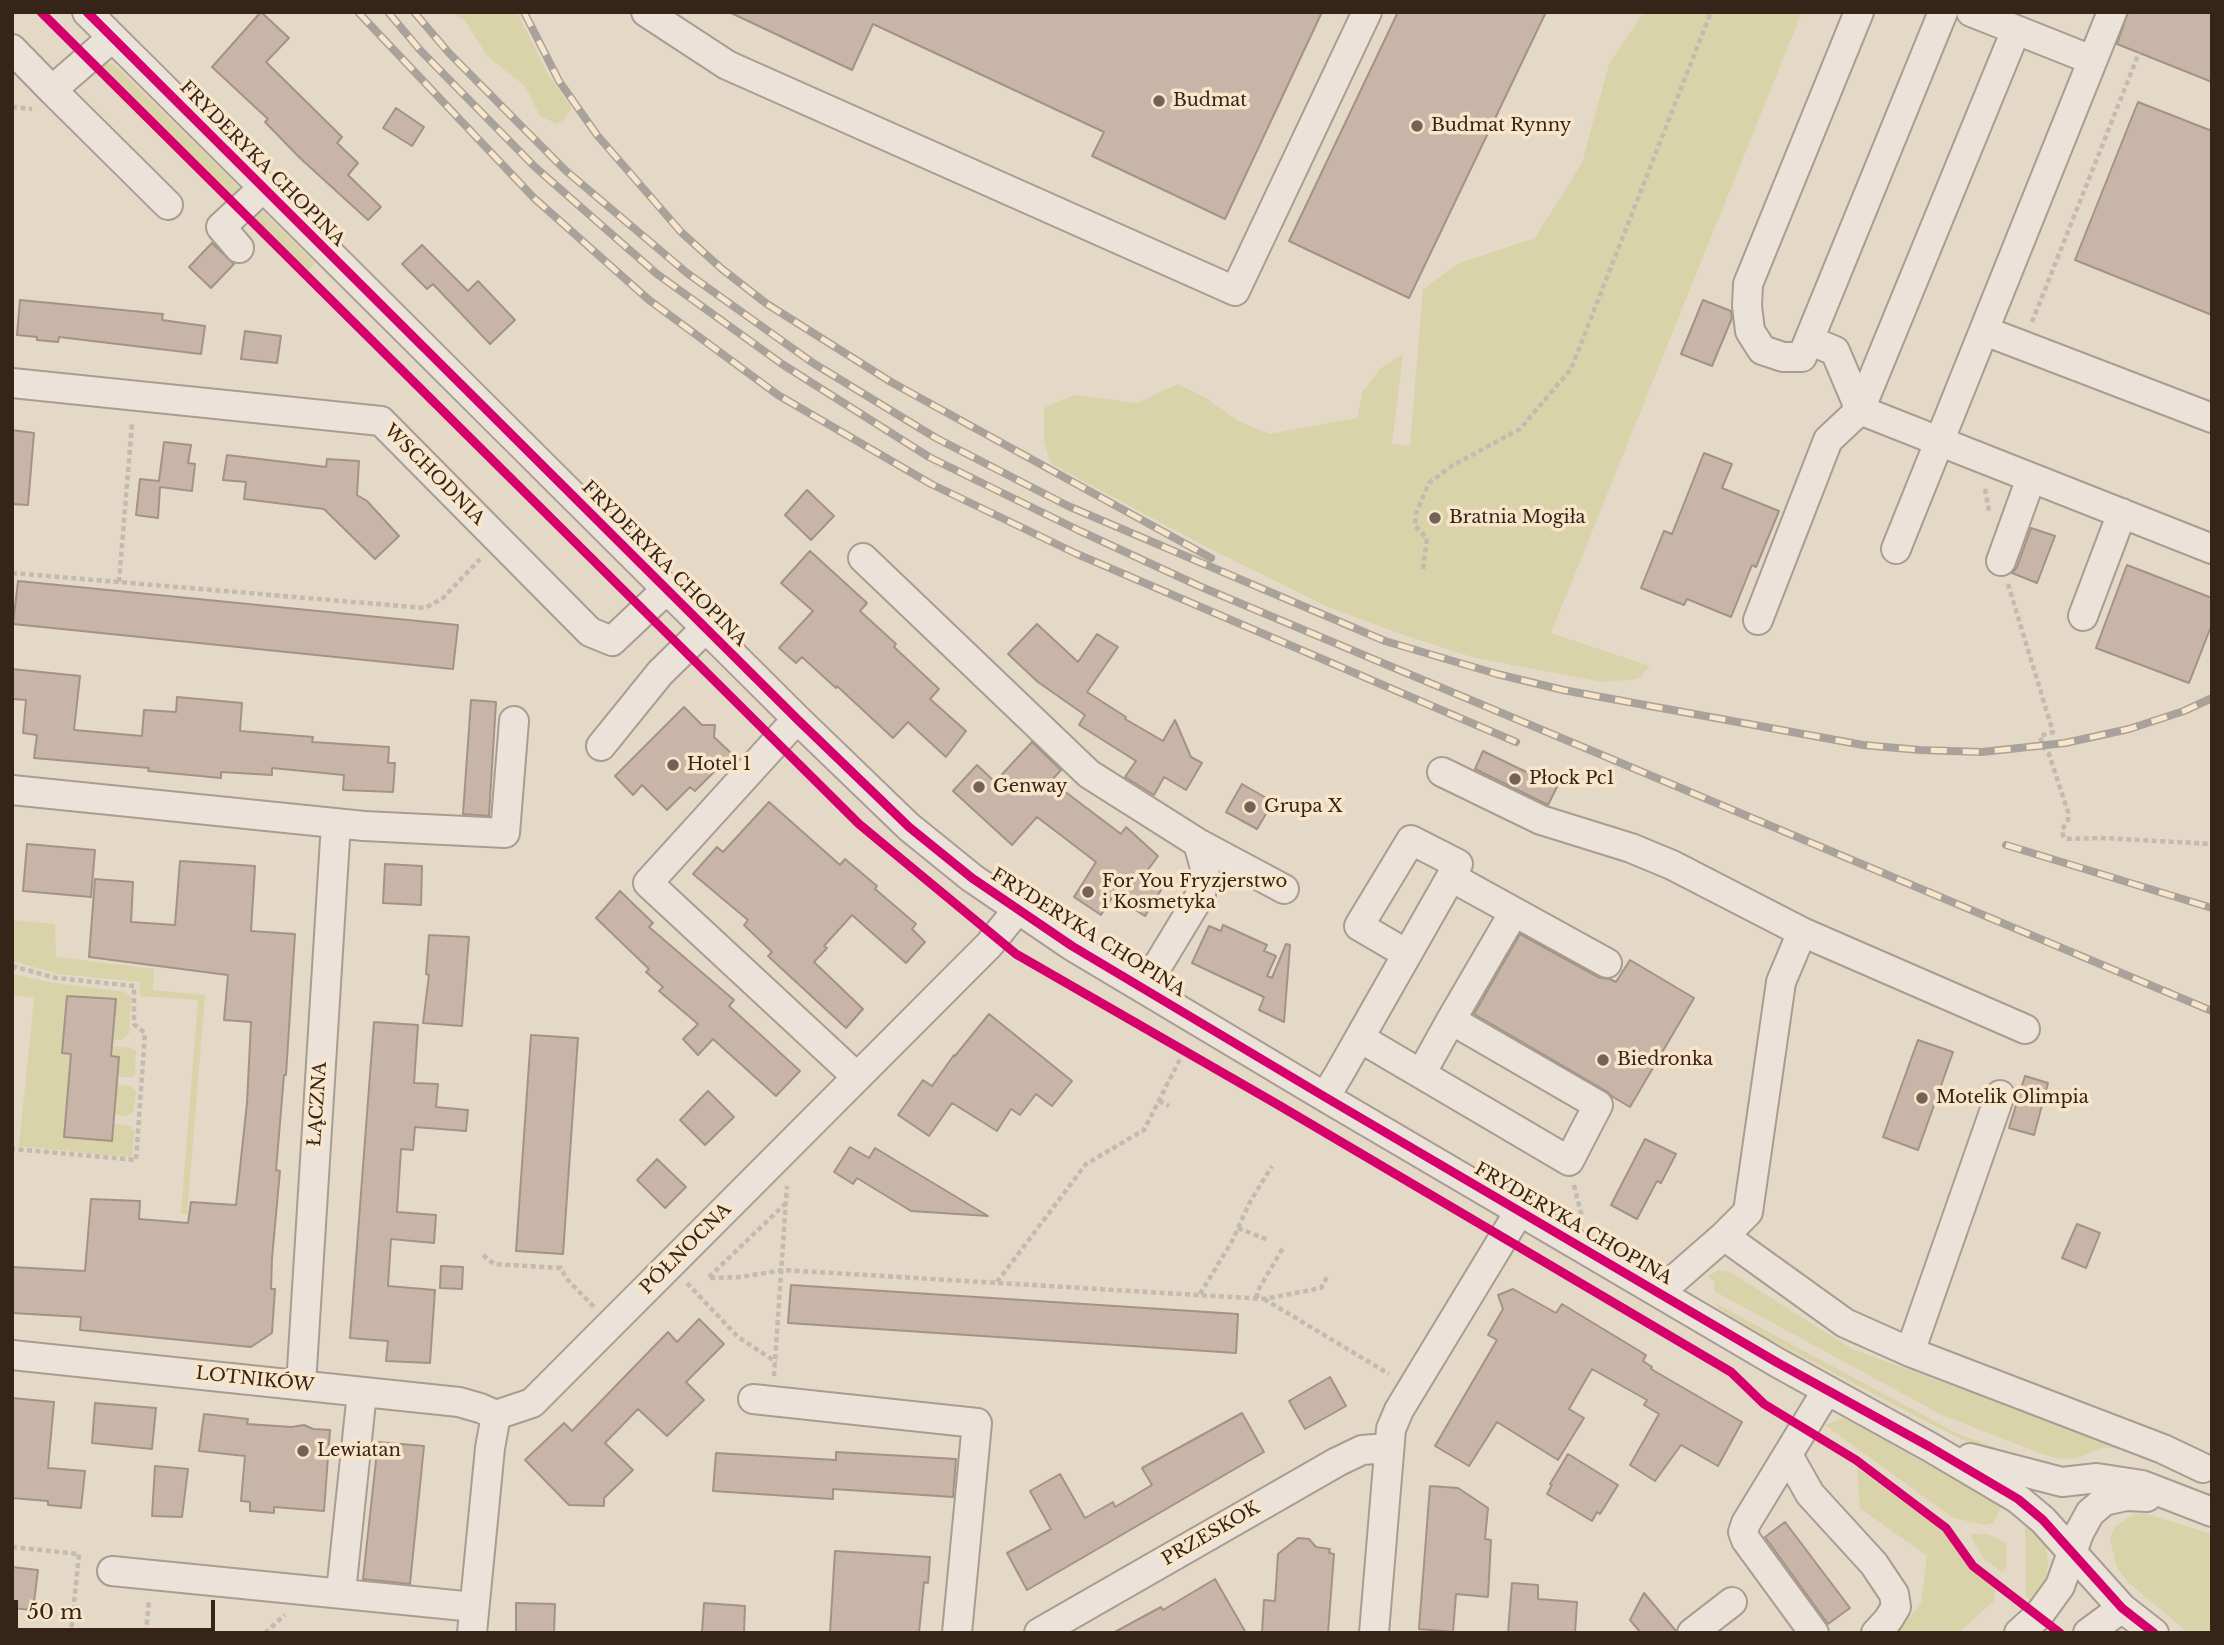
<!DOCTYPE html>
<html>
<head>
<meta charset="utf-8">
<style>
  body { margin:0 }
  #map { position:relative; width:2224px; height:1645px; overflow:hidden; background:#e4d8c7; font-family:"Libre Baskerville",serif }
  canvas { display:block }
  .frame { position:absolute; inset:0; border:14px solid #362419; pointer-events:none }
  .scale { position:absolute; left:14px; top:1600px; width:201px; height:32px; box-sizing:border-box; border:4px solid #362419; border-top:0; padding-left:9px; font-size:21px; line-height:24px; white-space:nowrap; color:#362419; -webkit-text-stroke:5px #f8e5ca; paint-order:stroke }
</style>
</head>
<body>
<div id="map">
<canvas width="2224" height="1645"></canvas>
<div class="frame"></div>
<div class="scale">50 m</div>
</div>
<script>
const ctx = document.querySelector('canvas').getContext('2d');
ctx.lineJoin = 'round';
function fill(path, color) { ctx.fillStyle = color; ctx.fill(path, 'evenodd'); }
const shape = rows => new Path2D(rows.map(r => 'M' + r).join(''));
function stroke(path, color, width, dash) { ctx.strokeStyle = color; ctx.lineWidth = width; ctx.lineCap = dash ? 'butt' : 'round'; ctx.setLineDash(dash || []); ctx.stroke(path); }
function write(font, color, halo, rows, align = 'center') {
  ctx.font = font + ' "Libre Baskerville",serif'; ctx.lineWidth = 7; ctx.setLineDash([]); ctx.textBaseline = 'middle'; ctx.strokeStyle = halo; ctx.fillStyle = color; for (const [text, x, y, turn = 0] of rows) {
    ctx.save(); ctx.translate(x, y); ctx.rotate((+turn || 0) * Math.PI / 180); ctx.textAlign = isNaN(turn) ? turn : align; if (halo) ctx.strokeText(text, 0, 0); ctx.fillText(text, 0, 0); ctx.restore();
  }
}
fill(shape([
  [452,12,517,12,548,74,571,107,566,118,557,124,540,116,525,86,488,57,465,21],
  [1644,12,1802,12,1551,633,1650,666,1638,679,1602,682,1472,657,1401,634,1328,607,1199,543,1050,463,1044,440,1044,408,1074,395,1137,403,1178,384,1204,397,1240,422,1270,434,1357,418,1363,391,1381,368,1403,354,1392,444,1410,446,1423,289,1460,263,1535,238,1582,163,1609,64],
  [107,63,115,65,241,189,242,193,236,199,101,65],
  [258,207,315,263,308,271,248,211],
  [12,920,55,924,56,957,154,969,153,990,205,995,187,1214,181,1214,198,1000,140,996,140,982,59,974,12,961],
  [12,974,54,983,125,992,131,997,129,1034,122,1040,113,1040,116,999,67,996,62,1052,71,1054,64,1137,111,1141,113,1123,130,1126,134,1132,133,1153,130,1157,19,1146,34,998,12,995],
  [112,1046,131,1048,136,1050,135,1075,132,1077,117,1077,119,1057,111,1056],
  [116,1085,131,1086,136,1092,133,1113,126,1116,114,1114],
  [1719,1270,1730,1272,1852,1349,2123,1448,2103,1448,2076,1458,2061,1459,2042,1454,1942,1415,1714,1291,1715,1282,1708,1276],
  [1713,1302,1958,1434,2027,1459,2026,1463,1961,1439,1933,1425,1761,1335,1725,1313],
  [1844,1418,2002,1506,1993,1523,1986,1525,1953,1518,1825,1425],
  [1857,1468,1945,1533,1971,1570,1995,1588,1994,1601,1958,1633,1896,1633,1921,1604,1927,1556,1860,1508],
  [2143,1513,2212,1534,2212,1633,2189,1633,2130,1584,2117,1568,2110,1539,2115,1527,2132,1515],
  [2025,1519,2038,1530,2046,1546,2048,1561,2046,1578,2039,1596,2032,1603,2026,1596],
  [1970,1534,1987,1534,2006,1543,2007,1565,2002,1572,1982,1557]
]), '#d8d3a8');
const building = shape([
  [261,12,289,38,266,62,342,137,337,143,358,163,348,175,381,207,368,220,300,158,265,122,268,119,212,67,261,12],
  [729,12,1322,12,1225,219,1092,156,1104,132,873,24,852,70,729,12],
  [1398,12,1546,12,1409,298,1289,241,1398,12],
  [2128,12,2212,12,2212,82,2117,44,2128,12],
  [2138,102,2212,131,2212,315,2075,260,2138,102],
  [396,108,424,127,412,146,383,128,396,108],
  [212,243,234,264,211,288,189,267,212,243],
  [422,245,468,291,478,281,515,320,490,344,433,284,427,289,402,264,422,245],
  [20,300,163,314,162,320,205,326,201,354,59,337,58,342,37,340,37,337,17,335,20,300],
  [1703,300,1731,311,1732,318,1712,366,1681,354,1703,300],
  [245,331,281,336,277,363,241,359,245,331],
  [12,430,34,433,28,505,12,504,12,430],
  [164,442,191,445,188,463,195,464,192,491,160,487,158,518,136,515,140,479,159,481,164,442],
  [1704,453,1732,464,1722,488,1779,511,1756,567,1752,565,1731,617,1687,599,1684,605,1641,588,1664,531,1672,534,1704,453],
  [227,455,326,467,327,459,359,461,357,495,367,501,399,536,375,559,324,509,244,499,246,482,223,480,227,455],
  [807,490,834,516,811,540,785,515,807,490],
  [2031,528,2055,536,2037,583,2012,573,2017,567,2031,528],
  [810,551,867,603,860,611,896,644,894,647,939,689,930,699,966,731,946,757,908,722,893,738,837,686,836,688,802,657,796,663,779,648,813,611,781,583,810,551],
  [2127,565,2212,598,2212,624,2189,683,2096,648,2127,565],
  [18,581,458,625,453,669,13,624,18,581],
  [1037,624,1078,662,1097,634,1118,647,1087,692,1126,717,1125,719,1163,741,1175,720,1191,757,1202,763,1186,790,1164,777,1154,795,1125,777,1136,761,1079,725,1085,715,1038,682,1008,654,1037,624],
  [12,669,80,676,74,730,142,736,144,710,176,712,177,697,242,703,240,731,313,737,312,742,389,747,388,763,395,763,393,792,343,790,344,775,272,768,272,775,221,772,221,778,148,771,149,768,34,758,37,735,23,733,26,700,12,699,12,669],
  [471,700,496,702,489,816,463,814,471,700],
  [684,707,702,725,715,725,714,737,732,754,695,791,690,787,667,810,642,785,633,795,615,776,684,707],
  [1032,742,1061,770,1051,781,1121,834,1126,827,1158,856,1142,878,1161,890,1145,916,1113,896,1101,915,1074,897,1096,862,1037,817,1012,845,953,791,977,765,995,782,1032,742],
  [1483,751,1557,787,1548,805,1475,769,1483,751],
  [1242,784,1273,802,1257,829,1226,812,1242,784],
  [769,802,840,865,845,859,877,886,875,889,916,924,912,929,925,942,906,963,852,915,824,946,827,948,814,962,863,1009,846,1028,768,956,772,952,744,925,748,920,693,874,717,847,723,852,769,802],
  [27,844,95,850,91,897,23,891,27,844],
  [180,861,255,866,251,931,295,934,286,1075,284,1075,276,1170,280,1171,272,1258,271,1289,275,1289,272,1333,251,1347,80,1330,81,1317,12,1313,12,1267,85,1271,91,1199,140,1201,139,1219,188,1223,191,1202,236,1205,247,1103,251,1022,224,1020,228,975,89,957,95,879,133,882,131,922,175,925,180,861],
  [385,864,422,866,421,905,383,903,385,864],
  [620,891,653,923,649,927,734,1000,729,1006,800,1071,776,1096,713,1039,698,1055,683,1039,698,1024,659,991,663,987,646,972,649,969,596,918,620,891],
  [1223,925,1267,945,1264,951,1276,956,1267,976,1272,978,1286,944,1290,945,1284,1022,1259,1010,1264,997,1192,963,1209,926,1221,931,1223,925],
  [1520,934,1600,978,1610,979,1616,982,1630,960,1694,998,1630,1107,1613,1097,1606,1091,1474,1014,1520,934],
  [429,935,469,937,462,1026,423,1023,429,975,426,974,429,935],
  [67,996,116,999,111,1056,119,1057,112,1141,64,1137,71,1054,62,1053,67,996],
  [989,1014,1072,1081,1052,1106,1036,1094,1020,1115,1011,1109,997,1131,952,1103,929,1136,898,1115,923,1080,932,1086,954,1055,955,1056,989,1014],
  [374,1022,418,1025,414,1083,438,1084,436,1107,468,1110,466,1131,415,1127,413,1150,401,1149,397,1212,436,1215,434,1243,391,1239,388,1286,435,1290,430,1363,386,1361,388,1341,350,1338,374,1022],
  [531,1035,578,1038,563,1254,516,1251,531,1035],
  [1918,1040,1953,1052,1918,1150,1883,1137,1918,1040],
  [2025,1076,2048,1083,2034,1135,2009,1128,2025,1076],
  [708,1091,734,1117,705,1145,680,1120,708,1091],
  [1645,1139,1676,1154,1661,1183,1657,1181,1637,1219,1611,1205,1645,1139],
  [850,1147,869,1158,875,1148,988,1216,911,1211,857,1178,853,1184,834,1172,850,1147],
  [657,1159,686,1187,665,1208,637,1180,657,1159],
  [2077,1224,2100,1233,2086,1268,2062,1258,2077,1224],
  [441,1266,463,1267,462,1289,440,1288,441,1266],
  [791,1285,1238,1314,1236,1353,788,1323,791,1285],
  [1513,1289,1556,1313,1562,1304,1646,1355,1643,1361,1652,1367,1651,1369,1742,1422,1718,1466,1681,1445,1655,1481,1630,1465,1659,1414,1644,1405,1647,1400,1592,1369,1569,1409,1584,1418,1558,1460,1497,1422,1469,1466,1435,1446,1497,1340,1488,1335,1503,1309,1498,1295,1513,1289],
  [699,1319,724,1344,686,1382,704,1400,667,1436,638,1409,605,1443,633,1470,604,1498,604,1506,569,1505,525,1460,564,1423,572,1431,668,1332,677,1342,699,1319],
  [1330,1377,1346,1406,1305,1429,1289,1401,1330,1377],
  [12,1398,54,1402,48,1468,85,1471,81,1508,48,1505,48,1501,12,1498,12,1398],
  [95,1403,156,1408,152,1449,92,1443,95,1403],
  [1242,1413,1264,1452,1027,1590,1007,1553,1051,1529,1030,1491,1060,1474,1085,1518,1113,1502,1115,1507,1152,1485,1142,1468,1242,1413],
  [204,1414,248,1419,247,1424,292,1427,304,1425,313,1429,330,1430,324,1511,274,1507,274,1513,250,1511,250,1502,241,1501,245,1456,199,1451,204,1414],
  [378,1442,424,1446,410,1584,363,1579,378,1442],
  [836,1452,956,1459,953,1497,833,1489,833,1499,713,1491,716,1453,836,1460,836,1452],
  [1568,1454,1618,1485,1600,1514,1597,1512,1592,1521,1547,1494,1552,1485,1550,1484,1568,1454],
  [155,1466,188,1469,182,1517,152,1516,155,1466],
  [1430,1486,1458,1488,1488,1508,1485,1539,1491,1540,1488,1597,1456,1594,1453,1632,1419,1629,1430,1486],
  [1785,1522,1850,1608,1828,1624,1765,1537,1785,1522],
  [1298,1538,1309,1539,1316,1547,1330,1549,1329,1553,1334,1554,1328,1633,1262,1633,1264,1600,1275,1601,1278,1554,1298,1538],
  [835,1551,930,1557,928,1583,924,1582,919,1633,830,1633,835,1551],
  [12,1567,38,1570,33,1610,12,1608,12,1567],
  [1215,1579,1246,1633,1113,1633,1161,1607,1163,1610,1215,1579],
  [1512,1583,1538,1585,1538,1599,1577,1602,1575,1633,1508,1633,1512,1583],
  [1644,1593,1676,1631,1676,1633,1641,1633,1630,1620,1644,1593],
  [516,1603,555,1604,554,1633,516,1633,516,1603],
  [704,1603,745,1606,744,1633,702,1633,704,1603]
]);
fill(building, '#c8b5a7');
stroke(building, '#a39387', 2);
const minor = shape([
  [87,12,797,719,909,827,972,878,1072,946,1325,1097,1778,1363,1930,1447,2018,1499,2043,1520,2122,1608,2154,1633],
  [646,12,727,65,1235,291,1367,12],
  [1859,12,1748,284,1747,306,1750,331,1762,350,1783,357,1802,357,1943,12],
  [1971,12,2092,60],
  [2016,30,1860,410,2212,549],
  [12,49,52,90,112,38],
  [52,90,168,205],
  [239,248,221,227,263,188],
  [1985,331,2212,418],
  [12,383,381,421,590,632,612,641,667,589],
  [1896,549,2112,12],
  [863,558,1089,774,1198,843,1205,868,1201,894,1155,970,1142,987],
  [2001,561,2031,478],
  [2083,616,2122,513],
  [1758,620,1828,440,1860,410,1835,351,1809,340],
  [797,719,648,883,857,1077],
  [601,746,660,673,706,628],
  [1442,772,1541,820,1631,848,1672,865,1802,932,2025,1029],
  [12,790,364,826,505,833,514,721],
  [1198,843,1284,889],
  [1451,877,1607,963],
  [1451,1020,1514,912],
  [1360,1038,1569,1161,1598,1105,1451,1020,1421,1074],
  [1325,1097,1339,1074,1451,877,1458,864,1411,840,1359,926,1407,954],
  [1724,1236,1748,1212,1781,982,1802,932],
  [1660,1292,1724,1236,1845,1323,1910,1352,2163,1449,2203,1468],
  [1910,1352,2000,1095],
  [12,1355,459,1402,480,1408,496,1415],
  [301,1385,336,823],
  [753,1399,977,1423,957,1633],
  [496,1415,532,1403,989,945,1018,909],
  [1788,1455,1810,1494,1874,1564,1894,1594,1896,1607,1888,1620,1876,1633],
  [1970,1458,2062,1482,2097,1478,2142,1485,2212,1512],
  [112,1571,474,1607],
  [341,1592,362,1392],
  [472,1633,490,1448,496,1415],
  [1039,1633,1337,1462,1362,1450,1388,1448],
  [1374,1633,1391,1429,1399,1410,1519,1212],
  [1692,1633,1732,1602],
  [1814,1633,1746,1540,1743,1532,1746,1523,1827,1390],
  [2019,1633,2039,1615,2060,1586,2079,1533,2090,1513,2104,1501,2126,1496,2147,1497],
  [2088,1633,2122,1608]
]);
stroke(minor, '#a89d91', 32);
stroke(shape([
  [12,107,32,109],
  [2032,322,2139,53],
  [1985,489,1989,511],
  [1423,569,1427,538,1415,526,1416,513,1429,483,1453,465,1520,429,1571,369,1711,12],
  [12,573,425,608,443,598,480,559],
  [119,582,132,423],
  [2008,584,2053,732,2040,736,2043,747,2049,754,2068,812,2068,820,2062,830,2063,835,2066,839,2103,838,2212,844],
  [12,966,56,978,134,986,134,1024,145,1033,136,1160,12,1149],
  [1159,1101,1169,1106],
  [1574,1185,1582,1217],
  [786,1203,708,1278,741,1277,783,1270,1264,1299,1321,1288,1328,1275],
  [1238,1228,1268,1240],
  [483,1255,494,1264,561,1268,566,1278,594,1307],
  [997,1282,1086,1164,1144,1130,1181,1057],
  [687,1283,738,1337,776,1362],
  [1200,1294,1231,1243,1250,1202,1272,1166],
  [1257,1298,1257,1292,1283,1248],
  [1264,1299,1389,1374],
  [774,1376,787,1186],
  [12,1547,79,1554,71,1633],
  [146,1633,149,1599],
  [265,1633,285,1615]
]), '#c3bab0', 4.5, [5, 3.5]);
stroke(minor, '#ebe3d9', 28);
const rail = shape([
  [358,12,534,198,649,300,778,395,931,484,1077,554,1516,742],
  [388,12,420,50,535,167,657,274,782,364,929,457,1080,531,1199,586,2212,1011],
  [414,12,449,53,565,170,687,273,813,363,936,438,1068,506,1385,641,1497,674,1563,690,1863,745,1920,750,1982,752,2065,743,2129,729,2184,711,2212,698],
  [524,12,559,81,597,135,681,232,722,269,767,304,891,382,1211,558],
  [2006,845,2212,908]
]);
stroke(rail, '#a9a29a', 8);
stroke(rail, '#f8e5ca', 5, [16]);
stroke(shape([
  [41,12,859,824,1016,954,1275,1103,1731,1372,1764,1404,1856,1460,1946,1528,1973,1566,2060,1633],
  [87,12,797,719,909,827,972,878,1072,946,1325,1097,1778,1363,1930,1447,2018,1499,2043,1520,2122,1608,2154,1633]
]), '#d6006c', 9);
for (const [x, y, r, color] of [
  [1159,101,7,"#736356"],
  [1417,126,7,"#736356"],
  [1435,518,7,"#736356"],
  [673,765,7,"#736356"],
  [1515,779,7,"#736356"],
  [979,787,7,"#736356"],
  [1250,807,7,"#736356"],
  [1088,892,7,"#736356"],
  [1603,1060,7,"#736356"],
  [1922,1098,7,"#736356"],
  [303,1451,7,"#736356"]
]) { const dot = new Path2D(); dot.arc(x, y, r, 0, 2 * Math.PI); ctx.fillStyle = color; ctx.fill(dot); stroke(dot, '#f8e5ca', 2.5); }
write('18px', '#362419', '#f8e5ca', [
  ["Budmat",1173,101],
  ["Budmat Rynny",1431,126],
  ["Bratnia Mogiła",1449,518],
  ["Hotel 1",687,765],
  ["Płock Pc1",1529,779],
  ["Genway",993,787],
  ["Grupa X",1264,807],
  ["For You Fryzjerstwo",1102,882],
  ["i Kosmetyka",1102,903],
  ["Biedronka",1617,1060],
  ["Motelik Olimpia",1936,1098],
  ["Lewiatan",317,1451]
], 'left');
write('18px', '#362419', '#f8e5ca', [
  ["FRYDERYKA CHOPINA",262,164,45],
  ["WSCHODNIA",434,475,45],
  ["FRYDERYKA CHOPINA",664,564,45],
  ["FRYDERYKA CHOPINA",1088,933,32],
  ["ŁĄCZNA",318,1104,-86],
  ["FRYDERYKA CHOPINA",1573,1224,30],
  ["PÓŁNOCNA",686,1249,-45],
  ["LOTNIKÓW",255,1380,6],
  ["PRZESKOK",1211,1534,-30]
]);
</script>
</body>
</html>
